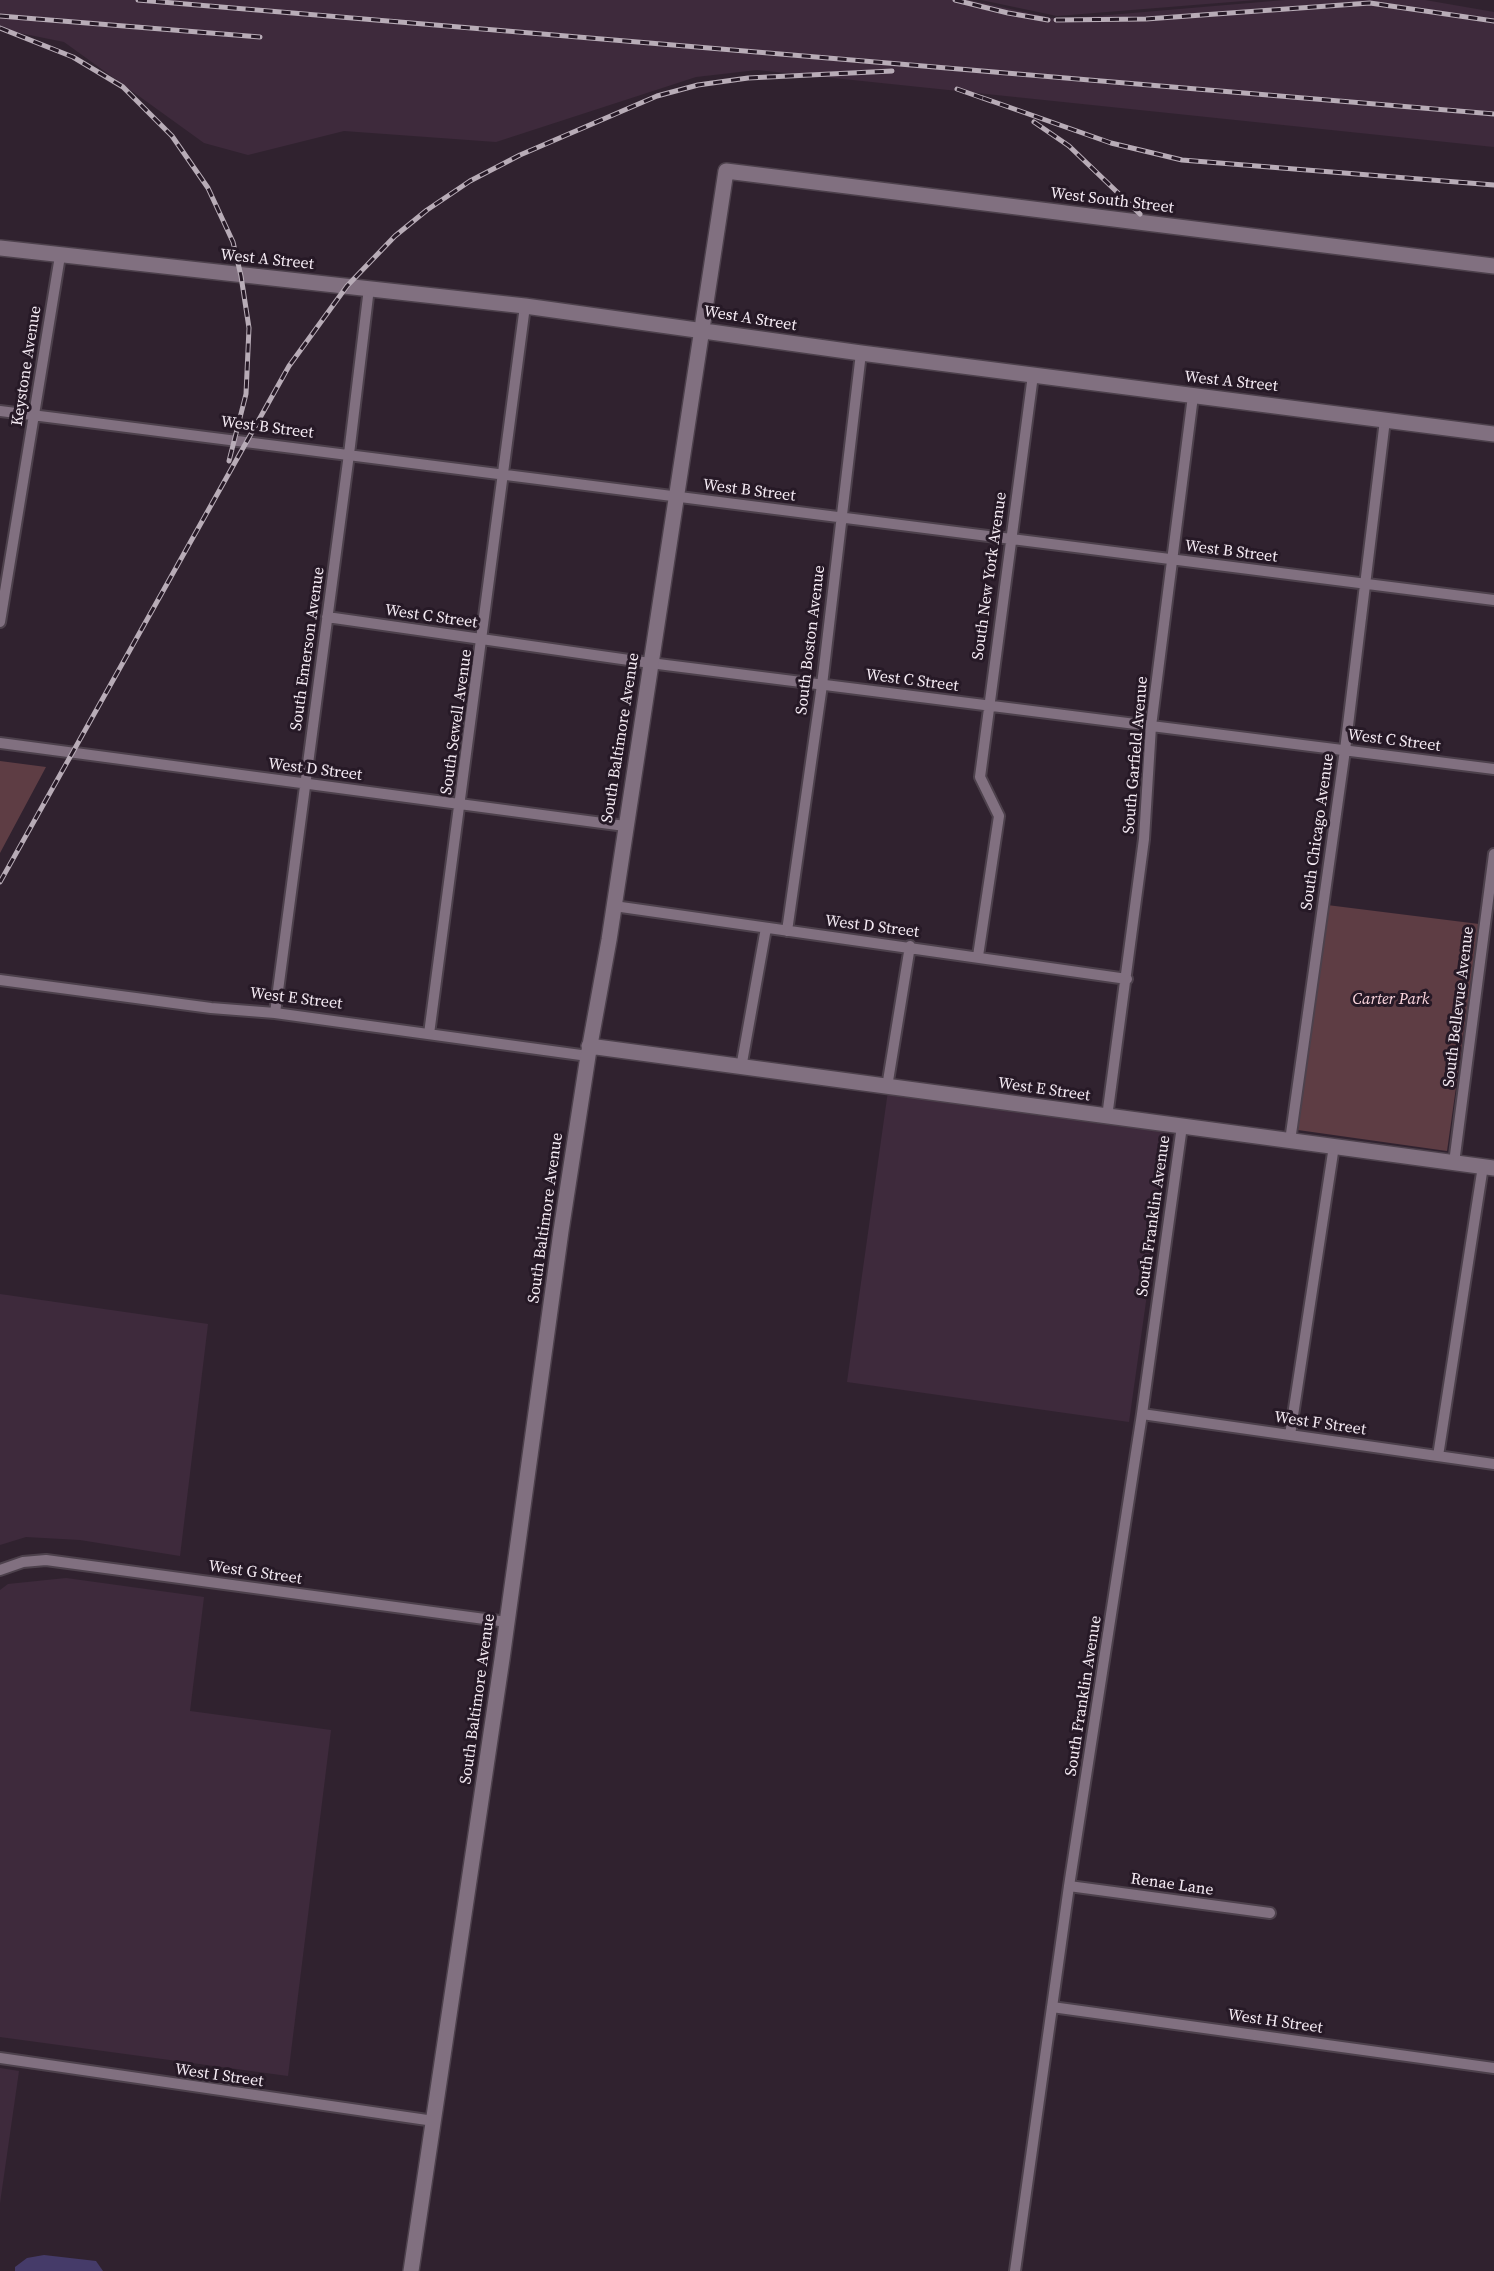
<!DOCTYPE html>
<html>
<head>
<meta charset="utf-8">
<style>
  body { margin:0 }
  canvas { display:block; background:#30222f }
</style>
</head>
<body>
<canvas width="1494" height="2271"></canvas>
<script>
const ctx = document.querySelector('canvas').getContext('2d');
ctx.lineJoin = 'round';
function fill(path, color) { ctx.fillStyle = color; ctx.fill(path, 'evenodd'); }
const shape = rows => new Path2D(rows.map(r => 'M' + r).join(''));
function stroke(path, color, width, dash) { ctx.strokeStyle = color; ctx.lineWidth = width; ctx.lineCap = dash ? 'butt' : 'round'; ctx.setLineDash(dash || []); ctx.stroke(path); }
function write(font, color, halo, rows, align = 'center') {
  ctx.font = font + ' "Source Serif 4",serif'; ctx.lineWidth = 6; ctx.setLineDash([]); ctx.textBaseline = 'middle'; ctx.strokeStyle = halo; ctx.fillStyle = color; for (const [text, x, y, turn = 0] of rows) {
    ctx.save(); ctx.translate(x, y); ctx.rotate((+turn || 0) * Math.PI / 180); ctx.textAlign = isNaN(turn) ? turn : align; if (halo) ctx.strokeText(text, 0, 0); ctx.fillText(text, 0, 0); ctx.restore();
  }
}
fill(shape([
  [0,0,969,0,1052,18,1074,18,1285,0,1425,0,1494,12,1494,147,757,70,696,77,496,142,344,131,248,155,204,143,64,42,0,29],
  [981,0,1256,0,1057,16],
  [888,1091,1170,1131,1129,1422,847,1382],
  [0,1294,208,1324,180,1556,80,1540,26,1537,0,1545],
  [66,1578,204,1597,190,1711,331,1730,288,2076,0,2037,0,1590,8,1584],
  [0,2068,19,2071,0,2203]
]), '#3e2a3c');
fill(shape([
  [0,761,46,767,0,853],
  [1327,905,1479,924,1447,1151,1298,1130]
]), '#5e3d44');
fill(shape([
  [44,2255,96,2261,103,2271,15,2271,15,2267,27,2258]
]), '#453b69');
const street = shape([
  [0,411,1494,600],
  [327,617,650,663,1494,769],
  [0,622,60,256],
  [0,743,625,826],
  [614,906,1127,979],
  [787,931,822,685,861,353],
  [978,956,999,816,980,777,1033,375],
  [0,980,211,1008,275,1013,588,1056],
  [275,1013,349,454,369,288],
  [429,1034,525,306],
  [741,1068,766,928],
  [887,1087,910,946],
  [1107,1117,1144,839,1151,726,1193,396],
  [1290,1141,1345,750,1385,420],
  [1454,1163,1494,854],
  [1142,1414,1494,1464],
  [1290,1435,1334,1146],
  [1438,1456,1483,1166],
  [0,1570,23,1562,46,1560,507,1622],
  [1069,1886,1270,1913],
  [1052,2007,1494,2068],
  [0,2058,434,2121],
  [1015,2271,1069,1886,1142,1414,1182,1126]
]);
const secondary = shape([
  [0,248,525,306,861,353,1494,434],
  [589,1046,1494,1168],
  [411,2271,502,1659,561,1231,588,1056,609,940,726,171,1494,266]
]);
stroke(street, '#4d414c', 14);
stroke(secondary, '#4d414c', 18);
stroke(street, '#817080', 10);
stroke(secondary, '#817080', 15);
const rail = shape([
  [138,0,1494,114],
  [955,0,1008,13,1048,20],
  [0,16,260,37],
  [1056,20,1146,19,1370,3,1494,21],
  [0,28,73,57,123,87,172,136,208,188,233,242,241,276,249,328,246,394,229,461],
  [957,89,991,101],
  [983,98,1111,143,1182,160,1494,185],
  [1034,122,1069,146,1140,214],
  [0,882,289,366,347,286,395,236,427,210,470,181,520,155,657,96,698,85,748,78,892,71]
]);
stroke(rail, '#b8acb7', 5);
stroke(rail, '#261926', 3, [9]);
write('16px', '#f5ebf4', '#261926', [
  ["West South Street",1112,201,7],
  ["West A Street",267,260,6],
  ["West A Street",750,319,9],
  ["Keystone Avenue",27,366,-81],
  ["West A Street",1231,382,6],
  ["West B Street",267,428,7],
  ["West B Street",749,491,7],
  ["West B Street",1231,552,7],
  ["South New York Avenue",990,576,-82],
  ["West C Street",431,617,8],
  ["South Boston Avenue",811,640,-83],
  ["South Emerson Avenue",308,649,-82],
  ["West C Street",912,681,7],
  ["South Sewell Avenue",457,722,-82],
  ["South Baltimore Avenue",621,738,-81],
  ["West C Street",1394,741,7],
  ["South Garfield Avenue",1136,755,-85],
  ["West D Street",315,770,7],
  ["South Chicago Avenue",1318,832,-82],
  ["West D Street",872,927,7],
  ["West E Street",296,999,7],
  ["South Bellevue Avenue",1459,1007,-83],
  ["West E Street",1044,1090,8],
  ["South Franklin Avenue",1154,1216,-82],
  ["South Baltimore Avenue",546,1218,-82],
  ["West F Street",1320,1424,8],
  ["West G Street",255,1573,8],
  ["South Franklin Avenue",1084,1696,-81],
  ["South Baltimore Avenue",478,1699,-82],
  ["Renae Lane",1172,1885,8],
  ["West H Street",1275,2022,8],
  ["West I Street",219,2076,8]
]);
write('italic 16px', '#fed8e0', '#261926', [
  ["Carter Park",1391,1000]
]);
</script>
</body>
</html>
